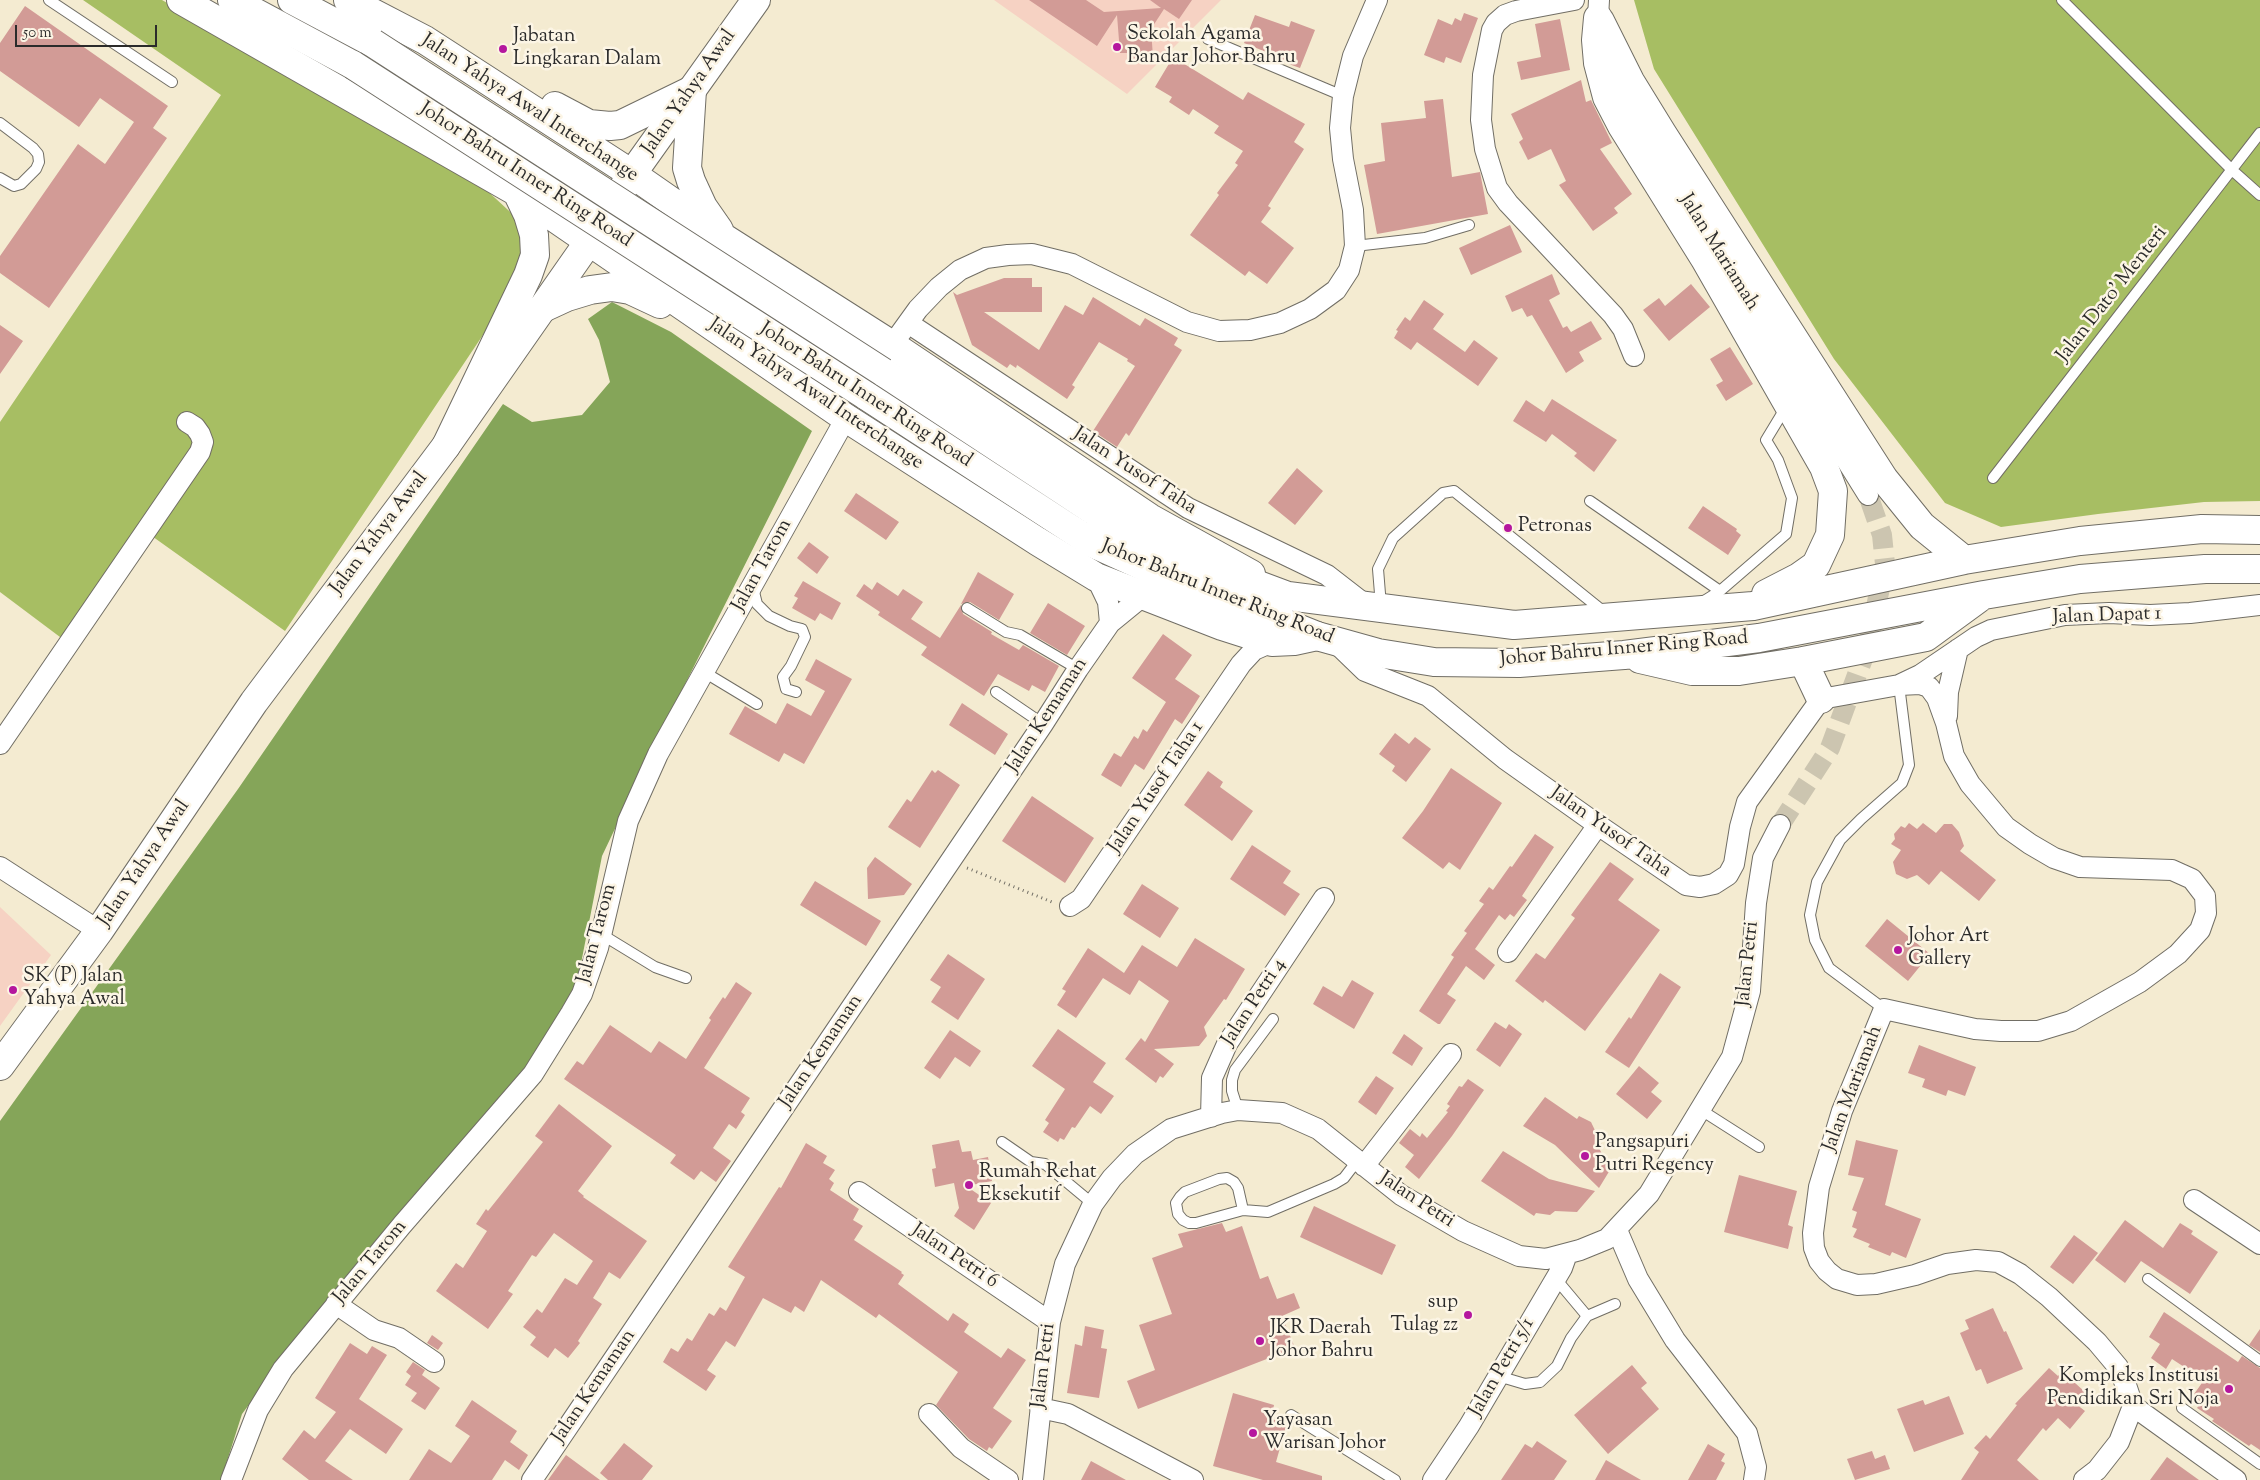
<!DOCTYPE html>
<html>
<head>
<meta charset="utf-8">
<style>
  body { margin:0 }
  #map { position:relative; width:2260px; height:1480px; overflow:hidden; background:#f4ebd1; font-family:"Sorts Mill Goudy",serif }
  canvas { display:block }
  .scale { position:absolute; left:15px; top:25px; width:142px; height:22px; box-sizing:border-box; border:2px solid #2b2b2b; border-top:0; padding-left:6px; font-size:15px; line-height:18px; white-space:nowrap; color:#2b2b2b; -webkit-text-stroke:4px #fcf5e5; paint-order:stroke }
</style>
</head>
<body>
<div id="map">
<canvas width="2260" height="1480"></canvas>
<div class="scale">50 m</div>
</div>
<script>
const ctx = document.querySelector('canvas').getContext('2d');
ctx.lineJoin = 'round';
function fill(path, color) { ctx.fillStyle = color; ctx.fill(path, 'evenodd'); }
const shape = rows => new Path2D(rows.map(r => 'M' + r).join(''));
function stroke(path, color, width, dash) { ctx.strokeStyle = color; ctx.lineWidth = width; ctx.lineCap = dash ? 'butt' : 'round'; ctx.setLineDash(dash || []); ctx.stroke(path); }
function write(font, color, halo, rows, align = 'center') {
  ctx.font = font + ' "Sorts Mill Goudy",serif'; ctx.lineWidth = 5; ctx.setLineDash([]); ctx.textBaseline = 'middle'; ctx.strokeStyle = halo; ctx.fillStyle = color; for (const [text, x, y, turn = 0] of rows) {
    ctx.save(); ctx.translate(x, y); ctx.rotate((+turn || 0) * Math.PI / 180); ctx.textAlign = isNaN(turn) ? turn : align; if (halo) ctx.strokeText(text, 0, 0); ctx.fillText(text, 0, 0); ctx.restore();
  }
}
fill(shape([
  [994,0,1221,0,1127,94],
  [0,907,51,955,0,1026]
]), '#f6d2c3');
fill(shape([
  [83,0,162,0,482,186,520,221,524,250,507,299,285,631,142,529,76,649,0,592,0,422,221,95],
  [1634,0,2260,0,2260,501,2204,502,2098,514,2001,527,1945,503,1834,359,1654,69]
]), '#a7be63');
fill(shape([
  [612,302,671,332,812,431,660,734,602,856,576,989,556,1033,308,1325,242,1414,221,1480,0,1480,0,1121,238,789,503,404,532,422,582,415,610,382,599,340,588,319]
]), '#85a559');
fill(shape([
  [1029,0,1086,0,1104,12,1161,8,1150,0,1192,0,1179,19,1164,9,1151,29,1153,57,1127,59,1127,53,1120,53,1117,15,1097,46],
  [25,6,168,106,153,128,167,138,49,308,0,273,0,256,78,144,105,164,134,122,100,98,79,127,0,71,0,43],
  [1464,13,1478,18,1461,63,1446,57,1444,63,1424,55,1438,19,1452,25,1455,18,1461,21],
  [1255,15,1289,27,1291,21,1315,30,1300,68,1269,57,1271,54,1244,43],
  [1560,19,1570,70,1521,80,1517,62,1541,57,1535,24],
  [1173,57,1243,100,1248,92,1305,124,1294,142,1304,149,1268,206,1271,208,1261,222,1294,248,1267,284,1249,271,1245,276,1190,235,1219,195,1217,193,1238,165,1235,163,1243,151,1214,133,1219,126,1193,109,1189,115,1169,102,1172,97,1155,87],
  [1581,80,1586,102,1591,100,1612,143,1600,149,1632,194,1614,208,1618,213,1593,231,1559,185,1566,181,1551,149,1528,160,1519,142,1523,139,1511,114],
  [1443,99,1452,177,1480,172,1488,214,1377,234,1364,165,1385,161,1381,123,1426,118,1424,101],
  [1510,225,1522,252,1471,275,1459,248],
  [1552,274,1560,294,1549,300,1563,328,1567,326,1571,332,1591,321,1602,339,1579,352,1584,361,1566,373,1532,315,1527,317,1522,308,1512,312,1505,296],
  [1004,278,1032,278,1032,287,1042,287,1042,312,984,312,1039,350,1065,305,1083,315,1093,297,1140,326,1145,318,1178,338,1174,345,1182,350,1129,436,1126,433,1117,447,1093,431,1135,366,1127,361,1128,359,1099,342,1072,385,1075,387,1067,399,1017,365,1016,368,1010,364,1007,368,972,345,953,292,957,295],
  [1691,284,1710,307,1669,341,1643,310,1659,298,1665,306],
  [1424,300,1444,314,1433,329,1465,352,1474,340,1498,358,1478,386,1417,342,1411,350,1394,338,1398,331,1396,330,1405,317,1410,321],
  [0,325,23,341,0,374],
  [1730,347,1753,384,1726,401,1716,385,1723,381,1710,359],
  [1552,399,1617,440,1594,472,1574,456,1577,453,1552,434,1546,442,1513,421,1526,400,1544,412],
  [1297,468,1323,491,1295,525,1268,503],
  [856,493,899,522,886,540,844,511],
  [1703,506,1737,529,1736,531,1741,535,1728,555,1688,528],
  [809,542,829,557,817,574,797,558],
  [978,572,1014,594,999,620,970,602,961,604],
  [803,581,841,603,832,620,820,613,815,621,792,608,798,598,794,596],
  [877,582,898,596,903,589,923,602,911,619,940,638,961,605,963,614,992,632,991,634,1019,650,1023,645,1059,666,1045,692,1032,685,1029,691,998,674,984,696,921,655,927,647,878,615,880,612,856,596,864,584,872,590],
  [1048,603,1085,626,1067,655,1030,633],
  [1163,634,1192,655,1175,679,1200,696,1182,724,1175,719,1144,770,1135,764,1121,787,1101,775,1114,753,1121,757,1134,736,1138,739,1143,729,1147,732,1166,702,1132,678],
  [816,659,852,679,804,764,784,753,779,762,729,734,745,706,776,724,787,703,811,716,825,691,805,680],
  [962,703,1008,734,995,755,949,725],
  [1395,733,1409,744,1415,737,1431,749,1406,782,1392,771,1395,766,1379,754],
  [1451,768,1502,803,1460,870,1449,862,1443,869,1402,838,1423,811],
  [932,770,935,773,938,770,960,785,920,848,888,827,907,799,911,802],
  [1208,771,1223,782,1220,787,1253,811,1232,841,1184,805],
  [1032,796,1094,838,1065,883,1002,841],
  [1909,823,1917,829,1923,823,1936,833,1944,824,1952,824,1959,832,1964,846,1960,851,1996,880,1979,901,1941,871,1929,885,1917,875,1907,879,1896,874,1893,862,1901,850,1891,844,1895,839,1894,834,1901,826,1905,828],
  [1535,834,1554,847,1522,896,1527,900,1514,917,1510,914,1505,920,1499,915,1475,949,1495,965,1484,980,1466,966,1447,994,1456,1000,1440,1024,1438,1024,1419,1011,1454,957,1451,955,1467,933,1464,931,1484,904,1479,901,1489,887,1493,890,1510,866,1512,867],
  [1252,845,1291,871,1283,883,1300,894,1285,916,1230,879],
  [875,857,912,884,904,895,868,899,867,868],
  [1610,862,1634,879,1618,900,1660,930,1585,1031,1545,1000,1543,1003,1515,981,1536,953,1545,959,1575,918,1571,915],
  [815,881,881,921,866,946,800,905],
  [1142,884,1179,908,1160,938,1123,914],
  [1887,919,1930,954,1908,981,1865,946],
  [1195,938,1245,969,1226,1000,1224,999,1204,1027,1207,1036,1199,1046,1154,1049,1174,1064,1163,1078,1160,1076,1156,1083,1125,1059,1141,1038,1145,1042,1169,1001,1139,980,1130,995,1103,978,1076,1018,1057,1005,1066,991,1062,989,1088,948,1124,973,1142,945,1177,967],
  [948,954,985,979,958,1020,931,1002,941,987,930,980],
  [1660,973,1681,987,1629,1068,1605,1052,1629,1017,1631,1019],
  [1352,980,1374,993,1354,1029,1313,1004,1323,986,1342,997],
  [736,982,752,993,704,1068,750,1098,741,1112,745,1115,736,1129,729,1124,713,1148,731,1161,716,1182,701,1171,694,1180,670,1163,676,1155,564,1079,577,1061,583,1065,610,1025,651,1053,659,1041,686,1059,711,1020,709,1018,723,997,725,999],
  [1495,1022,1506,1029,1509,1024,1522,1034,1500,1067,1476,1050],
  [1058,1029,1106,1063,1093,1082,1114,1096,1101,1114,1090,1106,1075,1128,1072,1127,1064,1140,1060,1138,1058,1142,1043,1132,1049,1123,1045,1120,1065,1089,1032,1066],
  [950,1030,981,1051,970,1067,955,1057,940,1079,924,1068],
  [1404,1034,1423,1048,1412,1066,1392,1053],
  [1919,1045,1976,1067,1965,1096,1948,1090,1946,1096,1922,1087,1925,1079,1908,1073],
  [1639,1066,1659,1083,1651,1092,1662,1101,1647,1119,1616,1094],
  [1376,1076,1394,1088,1376,1115,1358,1102],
  [1468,1079,1484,1090,1452,1136,1419,1179,1405,1167,1414,1155,1399,1143,1410,1129,1420,1137,1422,1133,1427,1138,1448,1112,1446,1111,1450,1106,1447,1104,1459,1086,1462,1087],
  [1545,1097,1577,1119,1579,1116,1591,1122,1602,1145,1599,1148,1610,1170,1599,1188,1555,1145,1523,1126],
  [559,1104,612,1146,578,1191,584,1196,583,1197,647,1241,620,1279,609,1272,593,1298,602,1304,578,1341,580,1343,568,1358,555,1348,548,1358,530,1345,536,1337,523,1327,537,1309,542,1313,565,1278,577,1285,593,1261,554,1233,536,1257,532,1255,508,1291,513,1294,488,1329,436,1291,456,1263,463,1268,487,1231,476,1224,486,1209,488,1211,543,1142,535,1136],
  [959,1140,962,1152,971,1151,973,1160,988,1157,992,1181,966,1186,991,1203,974,1230,954,1216,959,1208,954,1183,935,1187,932,1169,936,1168,932,1145],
  [1856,1140,1898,1150,1885,1205,1921,1219,1906,1258,1892,1252,1890,1256,1868,1247,1870,1244,1853,1237,1857,1229,1852,1227,1857,1212,1852,1210,1864,1178,1848,1175],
  [806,1143,827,1156,823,1163,835,1170,829,1179,834,1183,830,1190,859,1209,853,1220,863,1226,854,1240,902,1272,901,1273,904,1275,898,1284,948,1321,953,1313,969,1324,964,1332,1001,1358,1008,1348,1026,1360,993,1408,1012,1421,992,1449,989,1447,987,1451,969,1439,936,1405,958,1372,879,1314,876,1318,821,1280,804,1312,795,1306,791,1313,763,1298,735,1347,726,1341,707,1370,716,1376,706,1391,663,1362,671,1348,678,1352,687,1338,692,1341,709,1313,714,1316,720,1307,726,1311,745,1277,728,1267,779,1187,781,1188],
  [1503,1151,1549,1179,1595,1191,1577,1212,1555,1211,1550,1215,1536,1213,1534,1216,1481,1181],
  [1739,1175,1797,1191,1788,1225,1793,1227,1788,1249,1724,1232],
  [1314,1206,1396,1245,1382,1275,1300,1237],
  [2125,1220,2163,1248,2180,1223,2193,1231,2191,1234,2218,1252,2190,1294,2141,1261,2125,1283,2095,1260],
  [1222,1223,1226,1232,1242,1226,1260,1279,1268,1276,1277,1299,1294,1293,1300,1308,1282,1316,1295,1348,1138,1409,1127,1381,1155,1370,1139,1325,1172,1314,1152,1258,1183,1247,1178,1234],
  [2074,1235,2098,1253,2073,1284,2050,1267],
  [1993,1308,2004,1332,2006,1331,2023,1369,1987,1384,1981,1369,1976,1371,1960,1333,1969,1329,1965,1320],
  [2164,1312,2238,1362,2242,1356,2260,1368,2260,1450,2251,1444,2249,1446,2212,1421,2214,1419,2197,1408,2201,1402,2192,1397,2204,1380,2172,1359,2166,1369,2151,1358,2160,1344,2149,1337],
  [1085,1326,1104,1330,1101,1348,1107,1349,1099,1398,1067,1393,1075,1344,1082,1346],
  [2260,1329,2260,1352,2249,1345],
  [432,1335,443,1343,438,1350,427,1343],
  [350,1343,367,1354,372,1346,387,1355,359,1399,403,1429,386,1454,350,1429,325,1461,353,1480,309,1480,282,1459,304,1430,315,1439,336,1412,315,1398],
  [413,1362,425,1370,422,1375,440,1388,425,1410,411,1401,417,1393,405,1385,411,1376,406,1372],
  [1632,1365,1647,1383,1641,1388,1659,1409,1608,1454,1574,1415],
  [2049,1368,2058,1376,2062,1371,2086,1393,2076,1404,2085,1411,2070,1429,2058,1418,2046,1431,2043,1428,2017,1460,2039,1480,1961,1480,1979,1452,1974,1448,1986,1435,1990,1439,2017,1405,2015,1404],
  [1233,1393,1274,1405,1271,1419,1287,1423,1276,1462,1322,1476,1322,1480,1263,1480,1213,1466],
  [1949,1396,1964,1434,1914,1452,1897,1409,1923,1400,1925,1405],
  [472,1400,517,1431,510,1442,528,1455,519,1470,505,1460,492,1480,409,1480,429,1449,451,1463,470,1436,455,1426],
  [1537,1441,1567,1461,1554,1480,1501,1480,1525,1444,1532,1448],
  [624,1443,653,1466,642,1480,608,1480,600,1473],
  [1708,1444,1725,1454,1721,1461,1725,1463,1716,1480,1688,1480],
  [1872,1451,1875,1459,1885,1455,1890,1469,1855,1480,1847,1459],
  [566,1455,600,1480,548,1480],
  [2167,1457,2199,1480,2150,1480],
  [1606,1460,1641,1480,1595,1480],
  [1091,1461,1126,1480,1081,1480]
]), '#d29b96');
stroke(shape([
  [1780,825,1830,748,1868,645,1885,564,1882,535,1868,495]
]), '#ccc5b0', 20, [20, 10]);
const service = shape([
  [49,0,172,82],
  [2062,0,2232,170,2260,195],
  [1208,39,1343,96],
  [0,123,33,148,38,154,39,162,36,169,21,184,14,186,0,178],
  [1355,246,1425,238,1469,225],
  [1993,478,2260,133],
  [1590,501,1720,591],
  [753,588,757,604,769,616,790,626,802,629,805,637,791,666,783,677,786,689,796,692],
  [1704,601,1720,591,1786,534,1792,498,1778,460,1766,440,1786,407],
  [1381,606,1378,569,1393,538,1443,493,1454,491,1604,612],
  [967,608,1006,632,1020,635,1078,669],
  [704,672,757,704],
  [996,692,1043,724],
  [601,934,655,967,686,978],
  [1884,1009,1829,968,1815,940,1810,915,1817,882,1840,840,1861,819,1902,783,1909,765,1899,685],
  [1238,1110,1232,1091,1232,1080,1235,1070,1273,1019],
  [1701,1110,1759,1147],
  [1002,1142,1031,1162,1045,1164,1093,1204],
  [1243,1210,1238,1188,1234,1182,1227,1178,1219,1179,1185,1192,1180,1197,1176,1203,1178,1214,1183,1220,1189,1223,1196,1223,1243,1210,1268,1212,1334,1184,1344,1178,1357,1161],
  [1556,1279,1587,1316],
  [2148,1279,2260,1361],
  [1498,1376,1525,1384,1540,1382,1557,1366,1571,1338,1587,1316,1615,1304],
  [2182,1408,2260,1464],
  [1291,1415,1395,1480]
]);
const minor = shape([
  [1574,0,1516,11,1505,15,1496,23,1492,30,1483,75,1481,120,1485,149,1497,188,1508,203,1613,315,1623,329,1634,356],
  [1599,0,1598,18,1601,31],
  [1612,68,1628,110,1868,495],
  [908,323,1188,508,1327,575,1367,606],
  [892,345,918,309,939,287,960,270,986,258,1008,255,1032,254,1072,264,1187,322,1219,331,1250,330,1280,323,1310,309,1336,290,1349,270,1355,246,1353,210,1343,159,1340,128,1343,96,1353,56,1377,0],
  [1096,577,1108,602,1110,623],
  [1335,642,1365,671,1428,696,1505,759,1598,825,1686,885,1700,887,1714,884,1728,875,1734,864,1740,827,1747,802,1821,699,1899,685,1920,675,1976,637,1991,630,2065,615,2109,613,2150,615,2190,613,2260,605],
  [1899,685,1920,684,1929,687,1937,698,1946,723,1954,756,1970,784,2006,827,2030,844,2054,858,2080,867,2172,870,2192,879,2205,896,2206,913,2200,930,2178,954,2140,982,2071,1021,2038,1031,2001,1031,1975,1029,1884,1009,1842,1111,1819,1187,1813,1233,1814,1248,1819,1261,1827,1271,1837,1279,1857,1285,1876,1284,1915,1275,1947,1264,1976,1260,1998,1262,2020,1274,2049,1297,2097,1342,2118,1367,2127,1388,2133,1406,2119,1442,2097,1470,2084,1480],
  [1947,716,1948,692,1958,649],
  [0,744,200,452,203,442,200,434,195,427,187,422],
  [0,867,99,931],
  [1070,906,1081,899,1241,664,1254,650,1272,642],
  [1508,952,1598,825],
  [1211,1117,1212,1078,1227,1044,1324,898],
  [1364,1166,1451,1054],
  [859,1192,1050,1322],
  [2194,1200,2260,1244],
  [1617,1230,1638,1279,1675,1340,1747,1433,1756,1467,1754,1480],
  [336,1304,374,1330,399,1338,434,1362],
  [2133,1406,2236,1480],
  [1040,1408,1068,1414,1193,1480],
  [929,1414,961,1448,1008,1480],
  [231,1480,258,1410,283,1369,402,1225,533,1074,571,1013,582,994,598,948,628,821,658,754,846,418],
  [532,1480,1043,724,1078,669,1110,623,1143,596],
  [1033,1480,1050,1322,1065,1264,1093,1204,1112,1178,1135,1154,1171,1129,1222,1113,1238,1110,1282,1113,1318,1129,1401,1195,1463,1231,1519,1256,1546,1259,1580,1250,1607,1239,1649,1194,1732,1057,1750,991,1756,903,1763,858,1780,825],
  [1433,1480,1469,1426,1562,1268,1567,1254]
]);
const secondary = shape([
  [0,1066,99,931,254,702,446,446,590,240,632,174,756,0]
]);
const primary = shape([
  [181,0,517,192,846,418,1037,541,1096,577,1222,626,1272,642,1294,641,1317,636],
  [348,0,425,40,632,174,724,238,892,345,1150,518,1251,574],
  [555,106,589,124,610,126,620,125,692,90,687,168,691,181,703,207,719,230],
  [541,309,567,297,590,290,612,287,630,290,660,304],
  [446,446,528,275,535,255,534,235,528,215,517,192]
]);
const trunk = shape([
  [232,0,353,65],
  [292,0,373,43],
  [1598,18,1596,40,1598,63,1607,97,1622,126,1705,259,1824,467,1833,491,1830,535,1816,565,1799,577,1766,594],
  [1600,21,1630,81,1662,133,1884,479,1922,526,1964,560],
  [883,372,1108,520,1165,550,1288,596,1514,625,1753,606,1964,560,2080,541,2202,529,2260,530],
  [865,395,1092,543,1145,567,1317,636,1378,653,1434,662,1519,663,1624,655,1759,638,1984,595,2080,579,2205,569,2260,569],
  [1640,659,1692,671,1739,671,1803,661,1926,637,1978,599],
  [1803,661,1821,699]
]);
stroke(service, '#716e65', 12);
stroke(minor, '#716e65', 22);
stroke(secondary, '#716e65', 30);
stroke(primary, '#716e65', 30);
stroke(trunk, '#716e65', 30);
stroke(shape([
  [967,868,1052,902]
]), '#716e65', 3, [1, 4]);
stroke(service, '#fff', 10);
stroke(minor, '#fff', 20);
stroke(secondary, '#fff', 28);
stroke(primary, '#fff', 28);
stroke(trunk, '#fff', 28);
const trunkBridge = shape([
  [373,43,883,372],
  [353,65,865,395]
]);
stroke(trunkBridge, '#716e65', 30, []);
stroke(trunkBridge, '#fff', 28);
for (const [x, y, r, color] of [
  [1117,47,5,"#b5179e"],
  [503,49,5,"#b5179e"],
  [1508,528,5,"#b5179e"],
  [1898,950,5,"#b5179e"],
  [13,990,5,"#b5179e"],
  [1585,1156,5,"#b5179e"],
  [969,1185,5,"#b5179e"],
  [1468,1315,5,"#b5179e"],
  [1260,1341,5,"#b5179e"],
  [2229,1389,5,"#b5179e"],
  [1253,1433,5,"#b5179e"]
]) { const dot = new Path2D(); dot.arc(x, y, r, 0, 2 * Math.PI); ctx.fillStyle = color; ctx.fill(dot); stroke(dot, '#fcf5e5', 2); }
write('20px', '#2b2b2b', '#fcf5e5', [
  ["Sekolah Agama",1127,36],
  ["Bandar Johor Bahru",1127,59],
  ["Jabatan",513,38],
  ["Lingkaran Dalam",513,61],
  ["Petronas",1518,528],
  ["Johor Art",1908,938],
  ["Gallery",1908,961],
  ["SK (P) Jalan",23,978],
  ["Yahya Awal",23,1001],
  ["Pangsapuri",1595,1144],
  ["Putri Regency",1595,1167],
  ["Rumah Rehat",979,1174],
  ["Eksekutif",979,1197],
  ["sup",1458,1304,"right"],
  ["Tulag zz",1458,1327,"right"],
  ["JKR Daerah",1270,1330],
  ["Johor Bahru",1270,1353],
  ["Kompleks Institusi",2219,1378,"right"],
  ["Pendidikan Sri Noja",2219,1401,"right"],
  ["Yayasan",1263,1422],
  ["Warisan Johor",1263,1445]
], 'left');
write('20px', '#2b2b2b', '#fcf5e5', [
  ["Jalan Yahya Awal",690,93,-55],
  ["Jalan Yahya Awal Interchange",529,109,33],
  ["Johor Bahru Inner Ring Road",525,176,33],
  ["Jalan Mariamah",1718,253,58],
  ["Jalan Dato' Menteri",2113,295,-52],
  ["Jalan Yahya Awal Interchange",815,395,34],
  ["Johor Bahru Inner Ring Road",865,396,33],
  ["Jalan Yusof Taha",1134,472,33],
  ["Jalan Yahya Awal",380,534,-53],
  ["Jalan Tarom",763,566,-61],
  ["Johor Bahru Inner Ring Road",1217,593,22],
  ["Jalan Dapat 1",2107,617,-2],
  ["Johor Bahru Inner Ring Road",1624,650,-5],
  ["Jalan Kemaman",1048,716,-57],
  ["Jalan Yusof Taha 1",1157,788,-56],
  ["Jalan Yusof Taha",1610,833,35],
  ["Jalan Yahya Awal",145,864,-56],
  ["Jalan Tarom",598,934,-75],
  ["Jalan Petri",1749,964,-84],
  ["Jalan Petri 4",1255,1003,-57],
  ["Jalan Kemaman",822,1052,-56],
  ["Jalan Mariamah",1854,1089,-69],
  ["Jalan Petri",1416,1201,33],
  ["Jalan Petri 6",954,1257,34],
  ["Jalan Tarom",371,1263,-50],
  ["Jalan Petri",1045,1366,-83],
  ["Jalan Petri 5/1",1503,1368,-60],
  ["Jalan Kemaman",595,1387,-56]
]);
</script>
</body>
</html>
